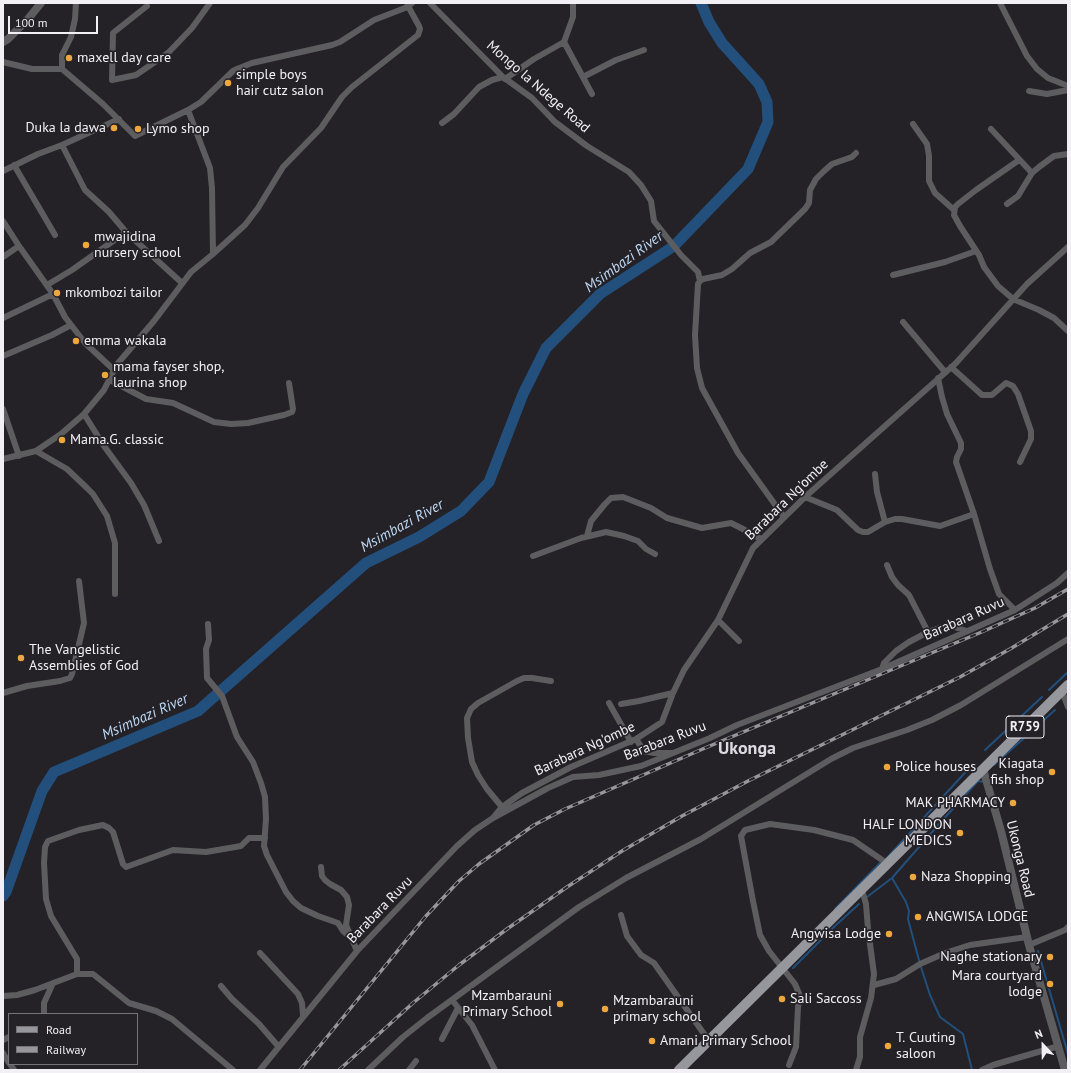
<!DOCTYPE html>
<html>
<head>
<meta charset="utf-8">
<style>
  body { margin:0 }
  #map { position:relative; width:1071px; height:1073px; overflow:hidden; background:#242227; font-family:"PT Sans",sans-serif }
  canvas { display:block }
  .frame { position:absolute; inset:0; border:4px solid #f2f0f4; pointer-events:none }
  .legend { position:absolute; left:8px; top:1013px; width:130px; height:52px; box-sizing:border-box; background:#242227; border:1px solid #767479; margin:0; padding:5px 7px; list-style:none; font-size:12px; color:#f2f0f4 }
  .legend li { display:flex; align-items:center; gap:8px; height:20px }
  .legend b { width:20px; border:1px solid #767479 }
  .north { position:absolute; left:1023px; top:1025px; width:40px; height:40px; -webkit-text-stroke:3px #242227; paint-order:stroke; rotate:338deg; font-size:11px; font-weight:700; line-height:16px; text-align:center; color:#f2f0f4 }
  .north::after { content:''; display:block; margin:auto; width:14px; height:18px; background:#f2f0f4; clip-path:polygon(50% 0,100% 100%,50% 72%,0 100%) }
  .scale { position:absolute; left:8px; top:16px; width:90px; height:18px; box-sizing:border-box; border:2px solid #f2f0f4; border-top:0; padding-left:5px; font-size:12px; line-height:14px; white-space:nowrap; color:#f2f0f4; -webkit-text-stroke:3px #242227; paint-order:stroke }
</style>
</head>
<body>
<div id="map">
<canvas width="1071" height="1073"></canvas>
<div class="frame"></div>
<ul class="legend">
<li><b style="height:5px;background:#96979d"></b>Road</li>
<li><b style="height:5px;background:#98969a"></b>Railway</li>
</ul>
<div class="north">N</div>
<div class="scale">100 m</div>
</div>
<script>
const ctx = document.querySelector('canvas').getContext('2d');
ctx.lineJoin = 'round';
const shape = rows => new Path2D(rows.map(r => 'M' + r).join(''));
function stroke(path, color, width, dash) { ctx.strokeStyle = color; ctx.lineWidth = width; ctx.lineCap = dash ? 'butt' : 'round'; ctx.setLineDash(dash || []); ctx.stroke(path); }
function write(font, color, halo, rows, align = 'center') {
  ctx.font = font + ' "PT Sans",sans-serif'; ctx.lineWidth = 3.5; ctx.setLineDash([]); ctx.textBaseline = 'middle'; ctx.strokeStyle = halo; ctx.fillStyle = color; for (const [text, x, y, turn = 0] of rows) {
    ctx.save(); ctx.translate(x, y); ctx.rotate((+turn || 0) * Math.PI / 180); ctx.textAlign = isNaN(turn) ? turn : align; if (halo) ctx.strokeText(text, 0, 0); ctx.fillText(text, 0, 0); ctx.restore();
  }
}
stroke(shape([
  [1049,690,1068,672],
  [985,750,1042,697],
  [994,765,1055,710],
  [885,860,972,765],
  [892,878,906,902,909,911,908,919,920,964,930,995,940,1017,963,1034,972,1070],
  [867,897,892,878,940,823,978,781,985,782],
  [835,909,881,862],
  [1038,951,1068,1054],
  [793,968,835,926,859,904]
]), '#224f7c', 2);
stroke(shape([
  [3,896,6,892,42,791,54,772,198,711,366,563,419,537,461,511,489,482,523,394,546,348,600,294,674,246,748,169,768,122,767,102,759,84,722,43,709,22,701,3]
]), '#224f7c', 11);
stroke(shape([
  [430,3,503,77,532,98,555,122,587,146,629,172,641,185,651,201,654,221,681,255,698,272,700,281],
  [1000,3,1027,56,1037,69,1048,78,1068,86],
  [147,6,113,33,112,80,136,75,168,53,192,28,210,3],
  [564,42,592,94],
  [3,62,32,69,62,69,103,104,135,136,188,110,201,102,233,71,237,69,252,63,332,45,340,42,374,20,405,8,412,3],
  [62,69,62,55,71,37,75,19,76,3],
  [583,77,616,60,644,50],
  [505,79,534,59,564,42,573,17,573,3],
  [1029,91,1047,94,1068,90],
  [188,110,210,168,212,188,213,254],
  [442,123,454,114,479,87,492,80,503,77],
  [913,124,927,144,929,156,929,181,935,193,954,210],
  [991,129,1032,173],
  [1019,160,976,190,958,204,955,207,954,215,960,226,979,255,984,267,998,286,1013,299,1039,310,1054,318,1068,331],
  [14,165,55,235],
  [3,171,38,154,62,145,119,119],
  [1007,204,1018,196,1032,173,1039,167,1054,156,1068,154],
  [3,221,19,246,53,294,65,317,85,343,114,370,104,390,84,414,61,434,36,451,3,459],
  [126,232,182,283],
  [3,257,19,246],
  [893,275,945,262,976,251],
  [47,285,72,270,126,232,109,212,85,190,62,145],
  [3,318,53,294],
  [903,322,945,372],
  [3,356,52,335,71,325],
  [951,367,982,395,992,395,1006,383,1013,386,1018,394,1031,431,1031,439,1020,462],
  [113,369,154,321,191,272,213,254,245,225,258,208,283,167,321,128,342,97,352,87,418,35,420,29,419,26,408,6],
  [938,378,942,397,947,414,961,443,961,449,957,457,956,462,974,514,990,569,999,594,1015,610],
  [110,380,146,399,173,403,214,422,231,424,248,423,284,415,292,412,293,409,289,383],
  [3,409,19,456],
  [84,414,104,446,131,483,144,505,159,541],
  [36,451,67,469,87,488,93,494,107,516,115,543,115,594],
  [875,474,877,492,885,522],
  [805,497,837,510,858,530,863,532,868,532,885,522,895,519,902,519,940,526,974,514],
  [784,517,738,453,702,388,697,368,695,335,698,284,700,281,703,279,722,275,732,269,750,253,771,242,805,209,809,203,810,190,816,179,823,172,832,164,852,157,856,153],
  [587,536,591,521,605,504,611,498,623,497,651,508,667,518,702,528,731,523,741,528,761,539],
  [533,556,581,538,606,532,624,536,638,541,646,549,655,554],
  [887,565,892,577,898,585,909,595,928,632,948,625,967,631],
  [718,620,739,641],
  [208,624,209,640,206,649,207,678,222,696,237,737,253,762,261,783,265,797,266,819,264,846,267,855,286,892,293,901,301,908,318,916,338,923,343,931,351,938],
  [882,669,884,663,896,651,909,642,928,632],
  [1062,691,1068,707],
  [3,693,27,686,60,681,70,678,72,674,84,623,79,581],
  [609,703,631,742],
  [621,704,639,701,673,693],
  [636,739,644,751,654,753,670,753],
  [502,807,487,789,478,775,472,762,468,738,467,718,471,709,478,703,517,681,524,678,532,678,551,681],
  [493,818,502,807,522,793,571,767,636,739,662,722,673,693,684,670,718,620,753,548,805,497,956,363,1027,284,1068,247],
  [321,867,322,876,325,880,330,884,341,890,347,897,349,905,346,925,357,951],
  [621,915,627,936,641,955,654,963,709,1041],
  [1029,945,1065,930,1068,927],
  [260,953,298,994,302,1003,303,1015],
  [77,974,77,959,51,916,46,899,44,863,45,847,48,841,79,830,103,825,109,828,113,832,123,864,126,867,173,850,206,852,241,846,249,838,265,838],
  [874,985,896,979,920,964,945,953,970,945,1027,937],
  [221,986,232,999,259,1024,278,1046],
  [3,996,17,995,35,990,77,974,93,974,129,1003,156,1011,172,1019,233,1070],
  [452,1000,472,1025,495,1070],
  [44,1014,44,1003,53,983],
  [442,1039,458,1008],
  [3,1040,9,1037],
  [3,1053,9,1063],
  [10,1064,14,1070],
  [789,1065,796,1047,798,1007,800,996,795,984,769,951,760,935,753,901,741,836,745,830,770,824,814,830,853,840,888,864],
  [260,1070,357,951,457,846,475,830,493,818,548,788,573,777,599,775,641,766,710,738,737,725,882,669,1015,610,1057,583,1068,573],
  [368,1070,403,1037,427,1018,579,907,626,878,701,839,831,759,853,748,907,730,932,720,961,705,1068,639],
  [409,1070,416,1061],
  [856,1070,860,1057,860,1037,871,998,874,974,868,929,866,904,862,890],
  [982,1070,993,1065,1059,1046]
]), '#5d5d60', 6);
stroke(shape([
  [3,42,8,39,28,19,41,3],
  [983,769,1001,831,1029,945,1065,1070]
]), '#5d5d60', 8);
stroke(shape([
  [679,1070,1068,685]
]), '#96979d', 10);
const rail = shape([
  [300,1070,426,916,459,881,479,864,534,825,565,809,705,748,984,631,1035,608,1068,589],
  [339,1070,413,1003,459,965,507,929,567,887,622,851,682,816,748,781,960,677,1010,649,1068,614]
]);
stroke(rail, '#98969a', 3.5);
stroke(rail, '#242227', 2, [6]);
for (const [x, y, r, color] of [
  [69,58,4,"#eea73c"],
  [228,83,4,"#eea73c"],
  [114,128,4,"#eea73c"],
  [138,129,4,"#eea73c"],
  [86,245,4,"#eea73c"],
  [57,293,4,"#eea73c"],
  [76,341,4,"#eea73c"],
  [105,375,4,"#eea73c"],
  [62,440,4,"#eea73c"],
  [21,658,4,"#eea73c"],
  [887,767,4,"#eea73c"],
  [1052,772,4,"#eea73c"],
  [1013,803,4,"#eea73c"],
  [960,833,4,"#eea73c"],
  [913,877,4,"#eea73c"],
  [918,917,4,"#eea73c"],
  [889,934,4,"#eea73c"],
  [1050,957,4,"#eea73c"],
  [1050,984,4,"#eea73c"],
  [782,999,4,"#eea73c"],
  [560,1004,4,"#eea73c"],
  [605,1009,4,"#eea73c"],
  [652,1041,4,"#eea73c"],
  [888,1046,4,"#eea73c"]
]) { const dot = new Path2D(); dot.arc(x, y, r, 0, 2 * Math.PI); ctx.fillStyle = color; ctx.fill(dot); stroke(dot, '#242227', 1.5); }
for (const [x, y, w] of [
  [1025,727,38]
]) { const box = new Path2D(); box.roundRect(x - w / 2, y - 11, w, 22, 3); ctx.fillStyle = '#242227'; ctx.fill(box); stroke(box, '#f2f0f4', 1); }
write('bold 13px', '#f2f0f4', null, [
  ["R759",1025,727]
]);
write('14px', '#f2f0f4', '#242227', [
  ["maxell day care",77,58],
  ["simple boys",236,75],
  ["hair cutz salon",236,91],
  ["Duka la dawa",106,128,"right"],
  ["Lymo shop",146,129],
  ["mwajidina",94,237],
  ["nursery school",94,253],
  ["mkombozi tailor",65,293],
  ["emma wakala",84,341],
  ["mama fayser shop,",113,367],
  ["laurina shop",113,383],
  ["Mama.G. classic",70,440],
  ["The Vangelistic",29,650],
  ["Assemblies of God",29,666],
  ["Kiagata",1044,764,"right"],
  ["fish shop",1044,780,"right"],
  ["Police houses",895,767],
  ["MAK PHARMACY",1005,803,"right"],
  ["HALF LONDON",952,825,"right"],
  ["MEDICS",952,841,"right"],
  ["Naza Shopping",921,877],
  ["ANGWISA LODGE",926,917],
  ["Angwisa Lodge",881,934,"right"],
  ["Naghe stationary",1042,957,"right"],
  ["Mara courtyard",1042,976,"right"],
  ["lodge",1042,992,"right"],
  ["Mzambarauni",552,996,"right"],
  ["Primary School",552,1012,"right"],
  ["Sali Saccoss",790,999],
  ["Mzambarauni",613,1001],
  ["primary school",613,1017],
  ["T. Cuuting",896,1038],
  ["saloon",896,1054],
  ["Amani Primary School",660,1041]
], 'left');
write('14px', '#f2f0f4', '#242227', [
  ["Mongo la Ndege Road",538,87,41],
  ["Barabara Ng'ombe",787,500,-44],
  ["Barabara Ruvu",964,619,-24],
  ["Barabara Ruvu",665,741,-21],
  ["Barabara Ng'ombe",585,749,-25],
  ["Ukonga Road",1020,859,76],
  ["Barabara Ruvu",380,910,-46]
]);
write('italic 15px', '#bed8f4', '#242227', [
  ["Msimbazi River",624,262,-36],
  ["Msimbazi River",402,526,-29],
  ["Msimbazi River",145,717,-24]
]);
write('bold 18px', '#dddbe2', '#242227', [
  ["Ukonga",747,749]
]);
</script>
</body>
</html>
